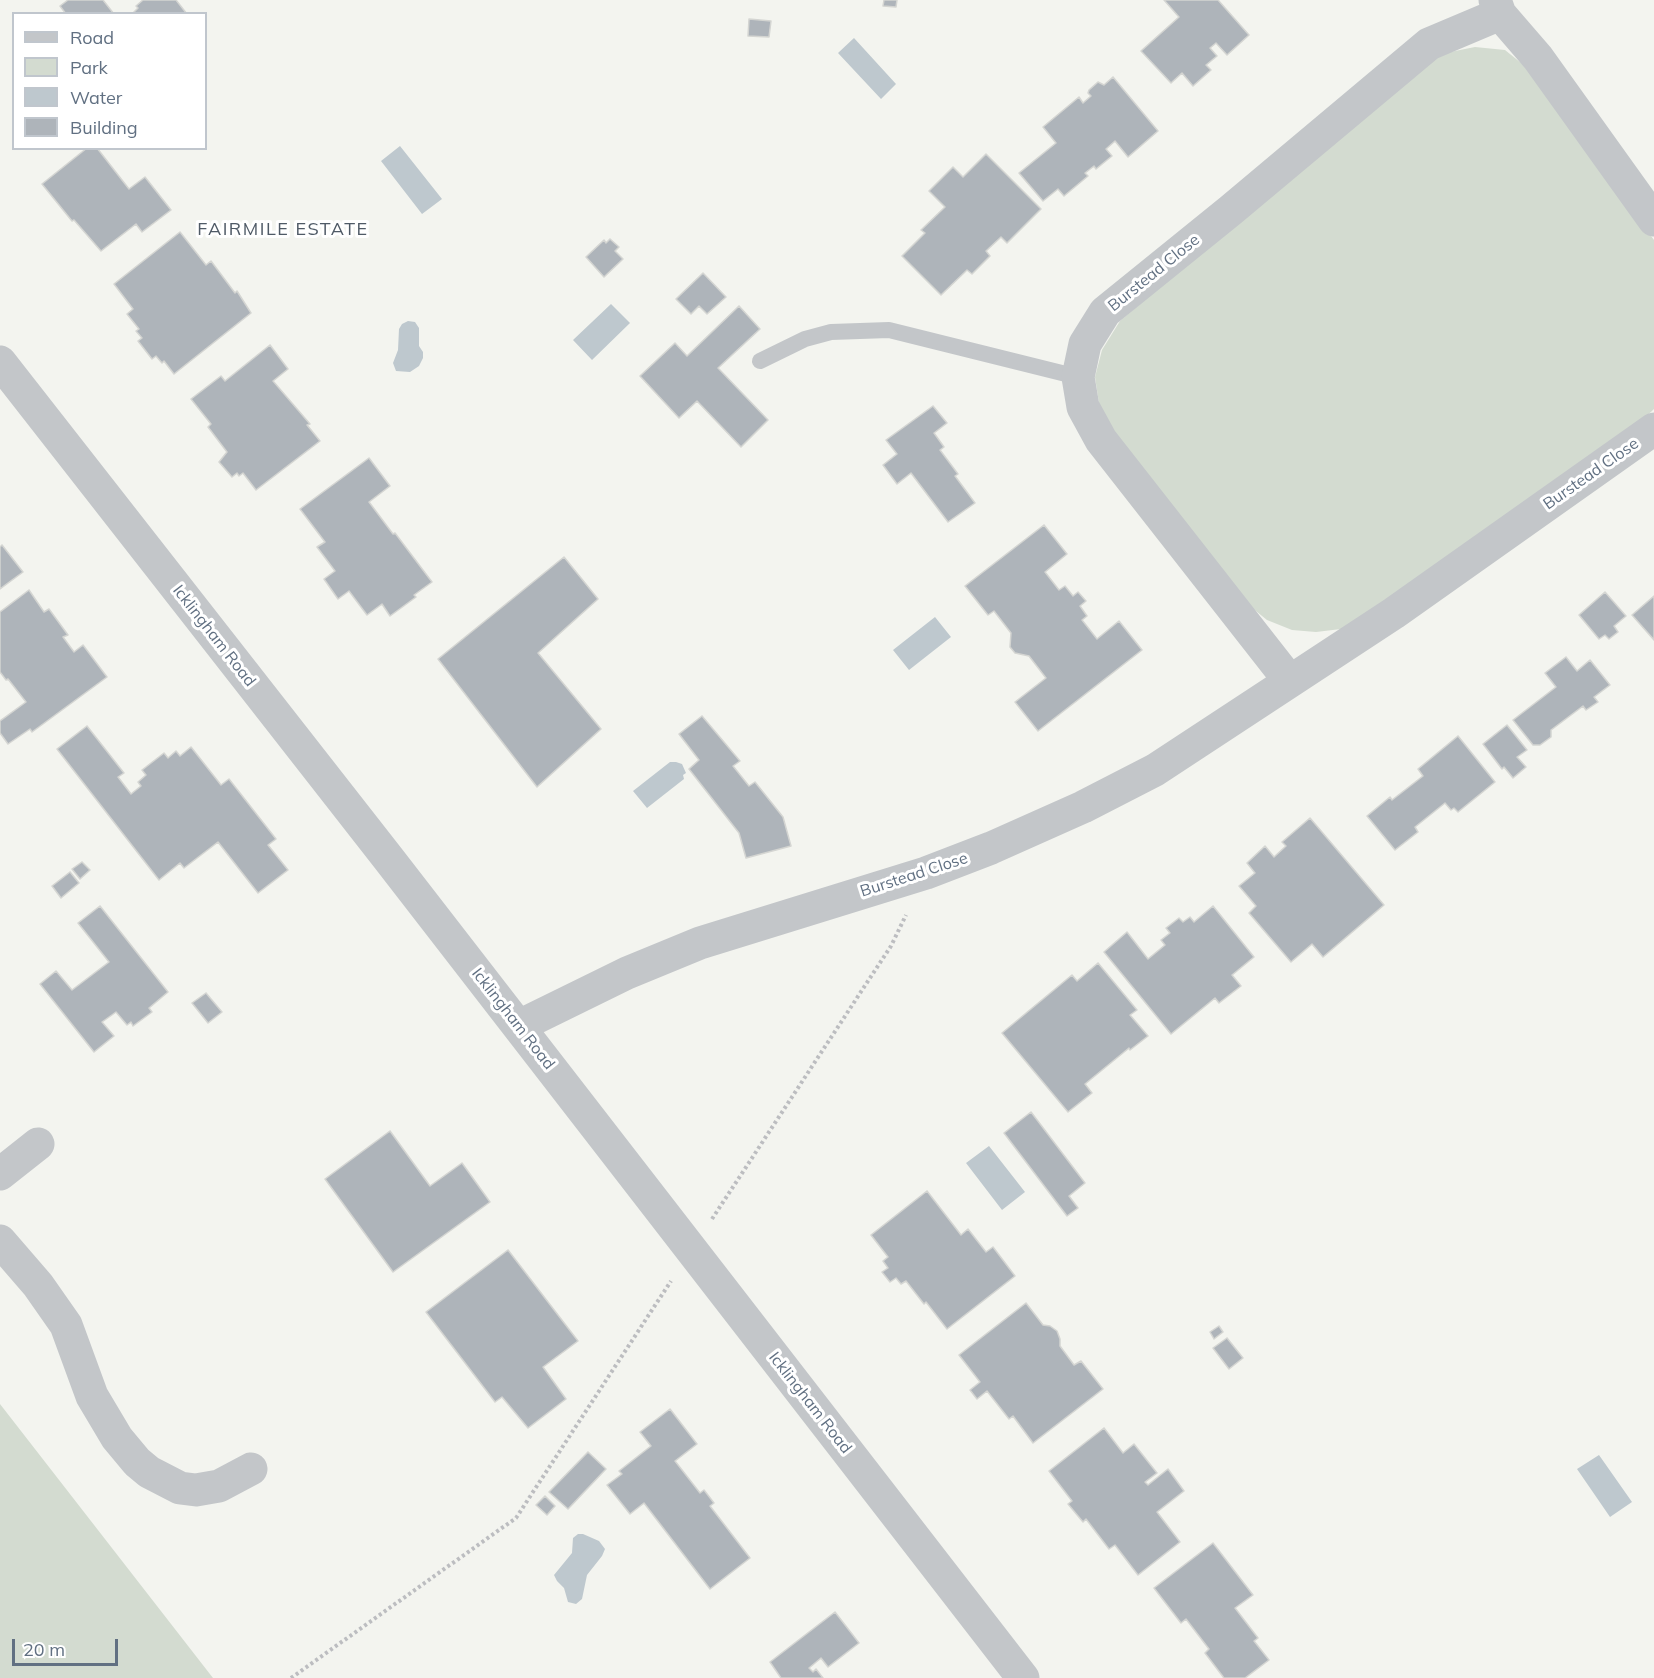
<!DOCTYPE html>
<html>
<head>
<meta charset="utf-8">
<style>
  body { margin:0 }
  #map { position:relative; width:1654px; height:1678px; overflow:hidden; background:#f3f4ef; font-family:Mulish,sans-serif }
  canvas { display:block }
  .legend { position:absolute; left:12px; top:12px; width:195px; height:138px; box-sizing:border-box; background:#fff; border:2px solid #c0c6cd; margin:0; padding:8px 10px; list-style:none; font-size:18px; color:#617082 }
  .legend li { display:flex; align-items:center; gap:12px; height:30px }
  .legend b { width:30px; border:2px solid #c0c6cd }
  .scale { position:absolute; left:12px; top:1639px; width:106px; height:27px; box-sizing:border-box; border:3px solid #617082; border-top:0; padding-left:8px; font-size:18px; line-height:21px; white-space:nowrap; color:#617082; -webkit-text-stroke:4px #fff; paint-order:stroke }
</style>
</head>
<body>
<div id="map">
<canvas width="1654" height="1678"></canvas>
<ul class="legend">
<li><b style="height:8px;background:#c3c6c9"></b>Road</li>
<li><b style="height:16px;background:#d3dbd0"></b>Park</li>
<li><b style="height:16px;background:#bec8ce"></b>Water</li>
<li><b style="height:16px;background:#aeb4ba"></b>Building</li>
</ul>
<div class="scale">20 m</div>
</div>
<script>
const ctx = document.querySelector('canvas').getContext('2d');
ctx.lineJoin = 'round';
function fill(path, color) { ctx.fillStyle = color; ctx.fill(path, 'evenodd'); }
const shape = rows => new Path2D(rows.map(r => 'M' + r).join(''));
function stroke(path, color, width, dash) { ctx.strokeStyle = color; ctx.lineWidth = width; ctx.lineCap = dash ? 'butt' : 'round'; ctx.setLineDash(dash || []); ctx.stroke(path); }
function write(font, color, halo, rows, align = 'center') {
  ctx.font = font + ' Mulish,sans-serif'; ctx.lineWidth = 6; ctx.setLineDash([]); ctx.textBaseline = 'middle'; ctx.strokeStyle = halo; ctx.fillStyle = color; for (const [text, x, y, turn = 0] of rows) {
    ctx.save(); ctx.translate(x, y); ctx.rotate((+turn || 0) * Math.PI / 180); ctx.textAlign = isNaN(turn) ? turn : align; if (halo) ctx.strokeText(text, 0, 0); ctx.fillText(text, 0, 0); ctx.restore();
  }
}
fill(shape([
  [1475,47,1505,50,1531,71,1654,240,1654,409,1631,431,1362,619,1341,629,1316,632,1292,630,1267,620,1246,603,1110,433,1099,403,1095,377,1102,350,1120,321,1416,69,1445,53],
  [0,1404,213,1678,0,1678]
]), '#d3dbd0');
fill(shape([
  [854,38,896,84,881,99,838,53],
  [400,146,442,199,422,214,381,161],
  [611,304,630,323,592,360,573,340],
  [408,321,415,322,419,328,419,346,423,352,423,358,419,366,410,372,396,371,393,363,398,350,399,329,402,324],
  [935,617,951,637,909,670,893,650],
  [670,762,676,762,682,764,686,773,683,775,684,779,647,808,633,791],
  [989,1146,1025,1192,1002,1210,966,1163],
  [1599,1455,1632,1502,1610,1517,1577,1469],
  [583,1534,599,1541,605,1549,602,1556,587,1575,582,1599,576,1604,568,1602,564,1588,557,1581,554,1575,572,1553,573,1538,578,1534]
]), '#bec8ce');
const building = shape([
  [68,0,103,0,114,14,66,14,60,6,68,0],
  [143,0,176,0,187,14,132,14,138,8,136,6,143,0],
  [884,0,897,0,896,7,883,6,884,0],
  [1164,0,1218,0,1249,35,1227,55,1216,43,1210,48,1217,56,1206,65,1211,70,1193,86,1182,73,1171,83,1141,51,1179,17,1164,0],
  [749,19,771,21,769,37,748,36,749,19],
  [1113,77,1158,131,1128,157,1115,141,1106,149,1112,156,1096,169,1094,166,1085,173,1088,176,1064,196,1058,189,1043,201,1019,173,1056,143,1043,127,1079,97,1083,103,1091,96,1088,93,1089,90,1098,82,1104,85,1113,77],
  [87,148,97,148,129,189,145,177,171,210,142,232,136,224,101,251,74,220,72,221,42,184,87,148],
  [986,154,1041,209,1007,243,1001,237,986,251,990,256,972,274,967,270,941,295,902,256,925,233,921,230,945,207,929,191,953,167,963,177,986,154],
  [180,232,206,265,211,261,235,293,237,291,251,313,174,374,164,361,162,363,156,356,152,359,138,341,142,338,136,331,139,329,127,314,133,309,114,284,180,232],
  [610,239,619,247,615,251,623,259,604,277,586,257,604,240,606,243,610,239],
  [703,273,726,297,707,314,699,306,691,314,676,299,703,273],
  [739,306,760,329,718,368,768,420,741,447,697,401,679,418,640,376,675,343,687,356,739,306],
  [270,345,288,369,273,381,310,424,307,425,320,441,256,490,243,473,239,476,237,473,232,477,219,462,227,452,208,427,211,424,191,399,221,376,225,381,270,345],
  [933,406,947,423,934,433,944,447,940,450,958,474,955,476,975,503,948,522,911,473,897,484,883,465,897,454,886,440,933,406],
  [369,458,390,486,369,502,393,534,395,533,432,582,414,595,416,597,390,616,382,604,367,615,349,591,338,599,324,579,335,571,317,547,325,542,300,509,369,458],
  [1044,525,1067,554,1045,572,1059,590,1065,586,1073,596,1078,592,1086,601,1080,606,1087,616,1082,620,1097,639,1119,621,1142,650,1038,731,1015,702,1046,678,1029,656,1015,653,1010,647,1011,633,994,611,988,615,965,586,1044,525],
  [2,545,23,572,0,589,0,547,2,545],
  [564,557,598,599,538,653,601,729,537,787,438,659,564,557],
  [29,590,44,612,49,609,68,635,63,637,74,652,83,645,107,677,32,732,30,729,8,744,0,733,0,721,26,702,8,679,6,680,0,672,0,612,29,590],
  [1605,592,1626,616,1614,626,1618,632,1609,639,1605,635,1599,639,1579,615,1605,592],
  [1654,596,1654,640,1632,615,1654,596],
  [1566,657,1577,671,1590,660,1610,685,1594,697,1598,702,1586,710,1583,706,1551,730,1551,737,1540,745,1533,745,1513,720,1556,687,1545,673,1566,657],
  [702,716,740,761,733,766,749,786,755,782,783,817,791,846,746,858,739,833,689,769,699,760,679,734,702,716],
  [1507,725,1527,750,1517,757,1526,767,1513,778,1504,767,1502,769,1483,744,1507,725],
  [87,726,124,773,118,777,131,794,141,786,138,782,146,775,142,770,164,753,168,758,176,751,180,756,191,747,221,785,229,779,276,839,268,845,288,870,258,893,218,842,184,868,180,863,159,880,57,749,87,726],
  [1458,736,1495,782,1458,812,1454,808,1451,810,1445,803,1415,827,1418,832,1395,850,1367,816,1390,797,1392,800,1423,776,1418,769,1458,736],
  [1310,818,1384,905,1323,957,1312,944,1291,962,1249,913,1256,906,1239,886,1255,873,1247,863,1265,846,1274,857,1286,846,1282,842,1310,818],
  [82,862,90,870,80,879,72,869,82,862],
  [70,872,79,883,61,898,52,886,70,872],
  [100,906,168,992,149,1008,152,1012,133,1026,131,1022,127,1025,116,1012,102,1022,114,1036,94,1052,40,984,56,971,72,990,109,962,78,923,100,906],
  [1213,906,1254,957,1232,975,1241,986,1219,1003,1215,998,1171,1034,1104,952,1127,932,1148,959,1165,945,1161,940,1170,933,1166,928,1179,918,1183,922,1190,917,1194,922,1213,906],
  [1098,963,1137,1010,1130,1015,1148,1036,1130,1050,1129,1048,1085,1084,1092,1093,1068,1112,1002,1033,1072,975,1077,981,1098,963],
  [206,993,222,1012,208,1023,192,1003,206,993],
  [1031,1112,1085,1183,1069,1196,1078,1208,1067,1216,1004,1133,1031,1112],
  [390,1131,430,1186,462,1163,490,1202,393,1272,325,1179,390,1131],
  [927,1191,961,1235,968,1229,986,1252,993,1247,1015,1276,947,1329,926,1302,924,1304,906,1281,901,1284,896,1278,890,1282,882,1272,888,1268,883,1261,888,1257,871,1235,927,1191],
  [508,1250,578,1341,543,1367,566,1399,528,1428,502,1397,495,1402,426,1312,508,1250],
  [1026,1303,1043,1325,1050,1326,1057,1331,1060,1339,1060,1346,1074,1365,1081,1361,1103,1389,1033,1443,1013,1416,1009,1419,987,1391,977,1399,970,1390,980,1382,959,1355,1026,1303],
  [1219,1326,1223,1332,1214,1339,1210,1332,1219,1326],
  [1227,1338,1243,1358,1229,1369,1213,1348,1227,1338],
  [670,1409,697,1444,675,1461,700,1493,704,1490,714,1503,710,1506,750,1558,710,1589,644,1503,630,1514,607,1485,622,1474,619,1471,651,1446,640,1432,670,1409],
  [1104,1428,1123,1453,1134,1444,1157,1473,1145,1482,1148,1485,1168,1469,1184,1491,1157,1512,1180,1542,1138,1575,1115,1545,1109,1549,1086,1519,1083,1522,1068,1504,1072,1501,1049,1471,1104,1428],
  [588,1452,606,1469,568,1509,549,1492,588,1452],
  [545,1496,555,1506,547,1515,536,1505,545,1496],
  [1213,1543,1253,1595,1235,1608,1258,1638,1254,1641,1269,1660,1245,1678,1224,1678,1205,1653,1209,1649,1186,1619,1181,1623,1154,1588,1213,1543],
  [835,1612,859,1643,828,1667,821,1658,809,1668,813,1672,816,1669,823,1678,781,1678,770,1662,835,1612]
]);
fill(building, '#aeb4ba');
stroke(building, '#d4d5d2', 1.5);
stroke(shape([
  [712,1219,891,946,906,915],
  [291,1678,516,1518,671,1281]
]), '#bcbdc0', 4, [3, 3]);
stroke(shape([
  [760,361,805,339,831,332,889,330,1078,377]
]), '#c3c6c9', 16);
stroke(shape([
  [1500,14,1538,58,1654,220],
  [0,362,388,858,1023,1678],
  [1289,680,1101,440,1083,407,1078,377,1085,344,1105,312,1231,210,1429,44,1500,14,1495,0],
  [519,1026,627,973,700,943,926,873,991,848,1083,807,1155,770,1394,613,1654,429],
  [0,1174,38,1144],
  [0,1241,38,1285,66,1325,92,1396,117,1438,137,1462,149,1472,180,1488,196,1490,219,1486,251,1469]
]), '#c3c6c9', 33);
write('16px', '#617082', '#fff', [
  ["Burstead Close",1154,273,-39],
  ["Burstead Close",1591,474,-35],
  ["Icklingham Road",214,636,52],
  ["Burstead Close",914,875,-18],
  ["Icklingham Road",513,1019,52],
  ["Icklingham Road",810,1403,52]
]);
ctx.letterSpacing = '1.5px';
write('18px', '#4f5a66', '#fff', [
  ["FAIRMILE ESTATE",283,230]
]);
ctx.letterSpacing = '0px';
</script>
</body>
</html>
